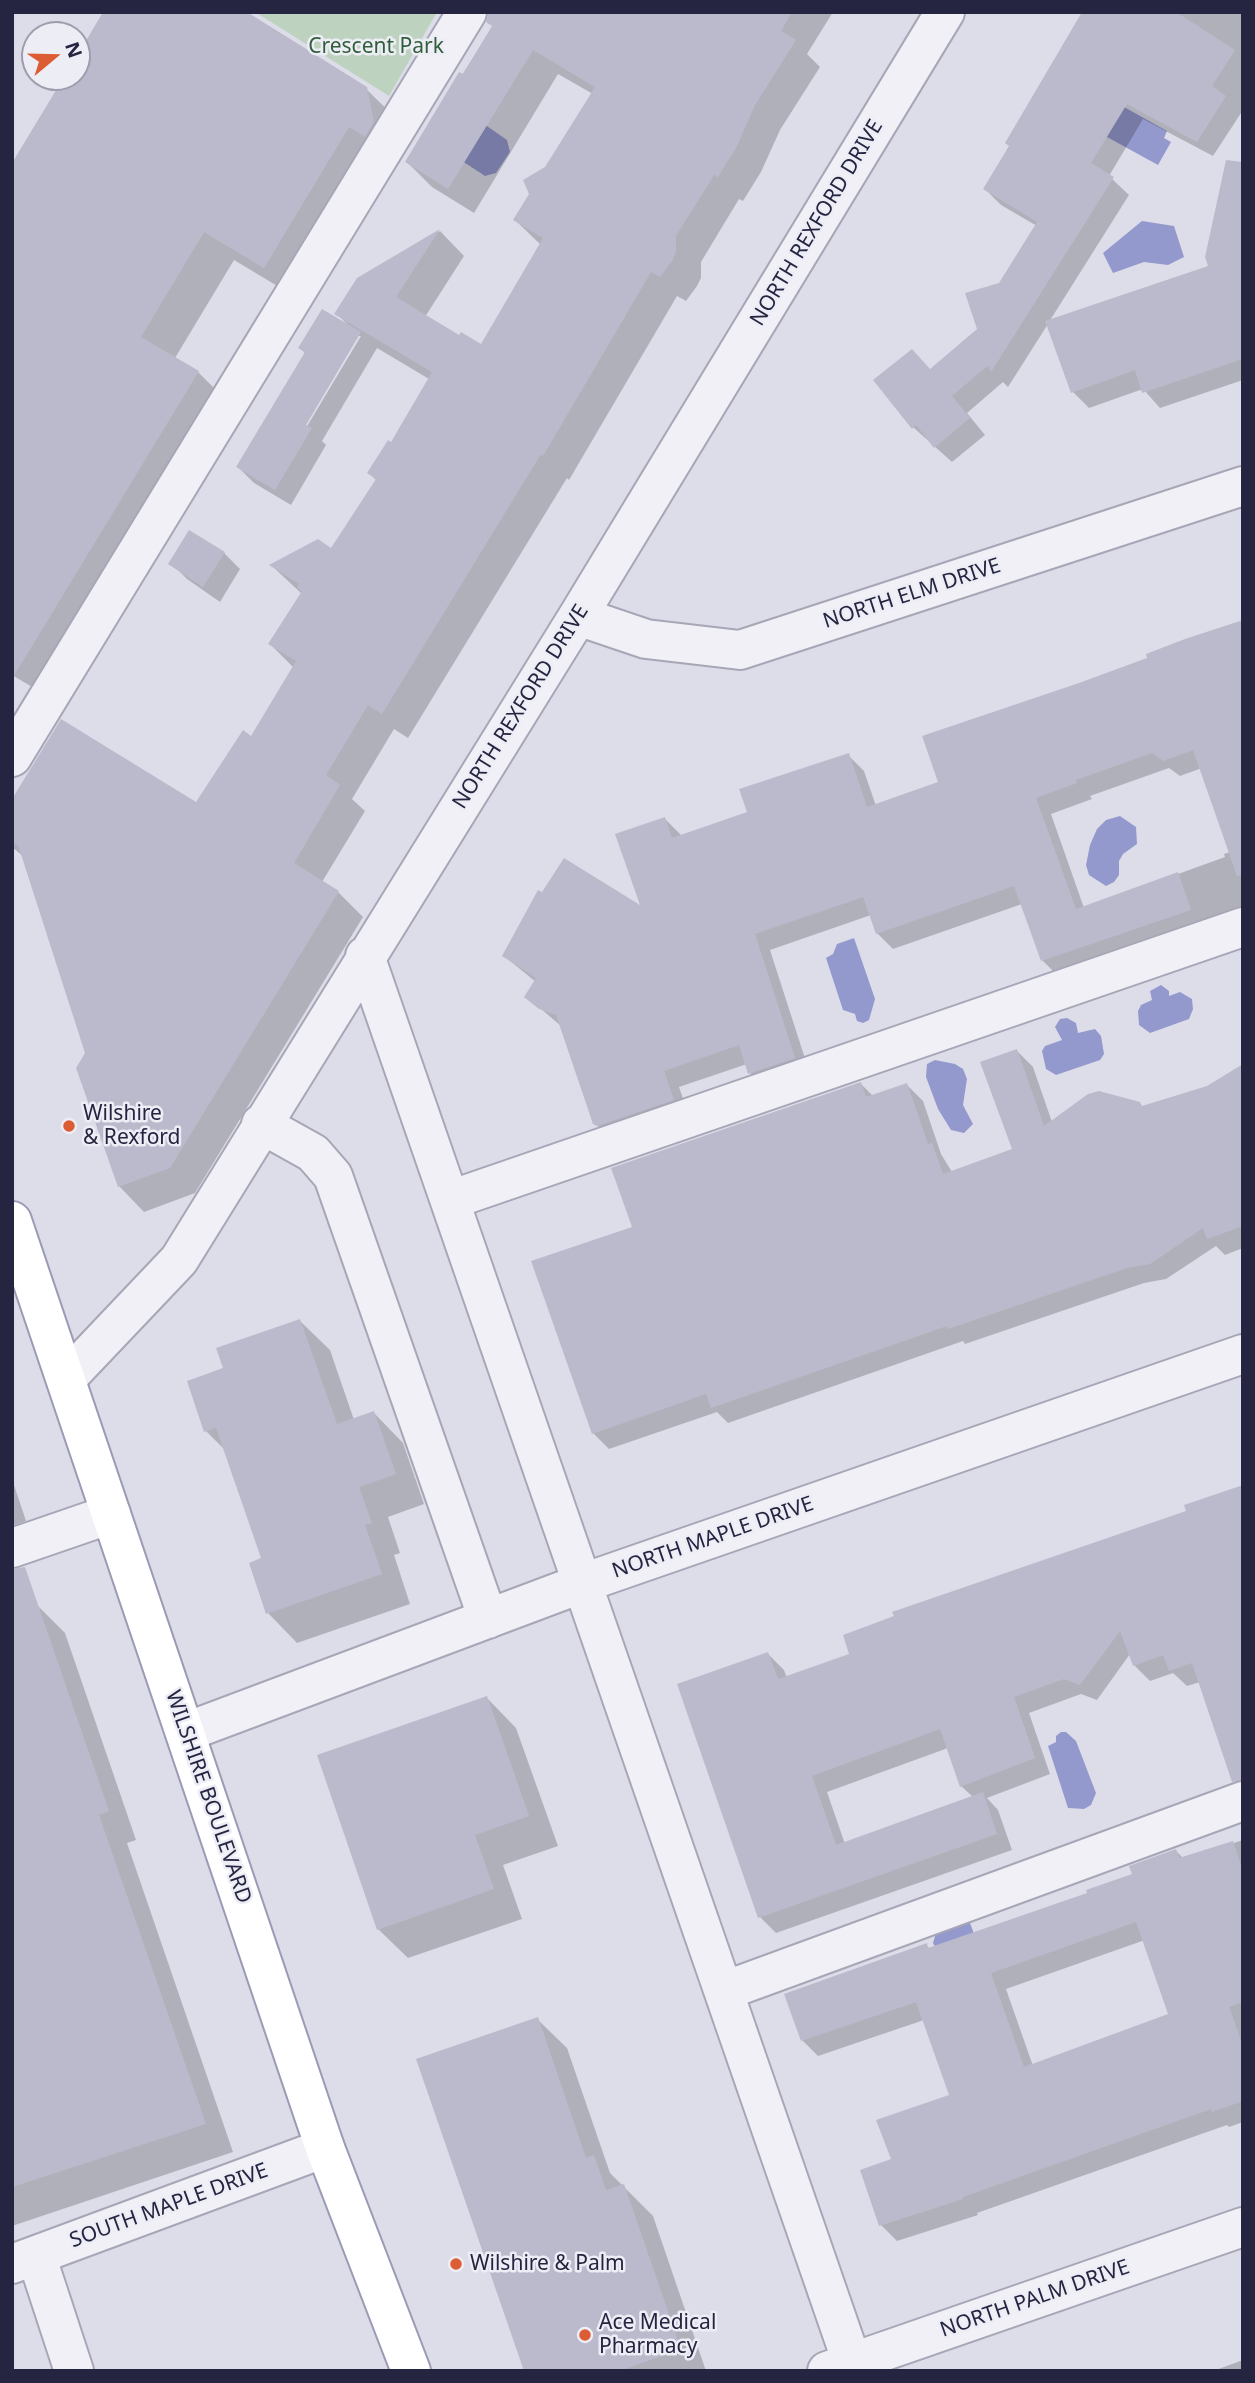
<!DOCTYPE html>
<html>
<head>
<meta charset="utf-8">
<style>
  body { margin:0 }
  #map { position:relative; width:1255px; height:2383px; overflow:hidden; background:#dddde9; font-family:"Noto Sans",sans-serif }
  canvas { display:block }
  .frame { position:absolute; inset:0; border:14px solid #252541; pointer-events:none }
  .north { position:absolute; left:21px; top:21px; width:70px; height:70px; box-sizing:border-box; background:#ededf6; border:2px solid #9d9dae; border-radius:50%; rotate:71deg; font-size:19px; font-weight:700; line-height:28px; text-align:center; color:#252541 }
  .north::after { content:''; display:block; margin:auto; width:24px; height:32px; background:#dc5c33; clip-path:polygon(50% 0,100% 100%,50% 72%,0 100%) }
</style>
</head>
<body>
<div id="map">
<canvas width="1255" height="2383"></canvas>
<div class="frame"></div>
<div class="north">N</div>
</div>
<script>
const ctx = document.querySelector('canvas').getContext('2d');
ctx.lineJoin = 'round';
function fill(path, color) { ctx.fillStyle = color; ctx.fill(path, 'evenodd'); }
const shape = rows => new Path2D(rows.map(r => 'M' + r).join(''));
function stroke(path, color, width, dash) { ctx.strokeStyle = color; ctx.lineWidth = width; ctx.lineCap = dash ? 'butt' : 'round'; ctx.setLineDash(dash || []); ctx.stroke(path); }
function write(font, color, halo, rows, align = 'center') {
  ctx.font = font + ' "Noto Sans",sans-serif'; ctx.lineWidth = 5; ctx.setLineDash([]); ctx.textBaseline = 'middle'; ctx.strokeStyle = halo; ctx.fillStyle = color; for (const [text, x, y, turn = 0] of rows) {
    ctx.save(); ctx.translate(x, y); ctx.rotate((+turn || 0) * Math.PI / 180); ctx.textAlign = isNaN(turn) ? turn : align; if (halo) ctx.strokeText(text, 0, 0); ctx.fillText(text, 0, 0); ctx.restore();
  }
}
fill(shape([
  [255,12,437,12,389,96]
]), '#bdd3c0');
fill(shape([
  [1108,98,1167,131,1164,138,1171,142,1158,165,1107,137],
  [471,115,507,140,510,152,496,173,485,176,450,153],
  [1142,221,1174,226,1184,257,1168,265,1144,262,1113,273,1103,253],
  [1120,816,1136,827,1137,844,1123,854,1119,861,1119,875,1114,882,1106,886,1089,875,1086,865,1090,845,1097,829,1106,820],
  [854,938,875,999,869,1020,863,1023,857,1021,855,1014,843,1010,826,958,833,954,837,944],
  [1161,985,1169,991,1169,996,1180,992,1192,999,1193,1009,1189,1019,1150,1033,1139,1025,1138,1011,1141,1005,1152,1000,1150,991],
  [1067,1018,1076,1023,1078,1033,1095,1029,1101,1036,1104,1054,1100,1060,1056,1075,1046,1069,1042,1051,1045,1046,1062,1040,1055,1027,1060,1019],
  [935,1060,955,1064,963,1069,967,1079,963,1105,973,1124,964,1133,951,1130,938,1109,926,1077,927,1064],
  [1061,1732,1066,1732,1076,1741,1096,1793,1091,1805,1084,1809,1068,1808,1048,1746,1056,1742,1056,1736],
  [969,1920,974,1934,937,1950,933,1943,936,1933]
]), '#9499cd');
fill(shape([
  [502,12,833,12,807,54,820,67,780,130,761,172,743,201,739,199,701,262,701,278,697,286,686,301,677,296,569,480,567,478,408,738,394,729,352,799,365,811,322,882,338,892,363,917,195,1193,144,1212,119,1186,87,1053,24,857,12,847,12,802,197,805,252,738,294,668,270,644,302,594,272,566,332,550,377,481,369,473,392,444,429,379,377,348,322,441,326,445,291,505,254,483,238,467,306,354,300,348,349,326,337,314,359,280,440,231,464,256,425,317,460,338,482,346,541,245,515,220,593,94,558,74,474,213,432,187,407,162],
  [357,336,361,336,303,433,300,431],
  [1085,12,1243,12,1243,110,1213,156,1143,119,1109,176,1129,195,1049,322,1210,267,1243,202,1243,380,1160,408,1143,389,1089,408,1073,392,1048,324,1008,387,1003,382,967,413,985,435,952,462,914,428,876,381,931,370,979,330,1000,284,1037,226,1001,205,985,189],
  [77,59,365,88,396,118,294,296,234,260,175,358,198,372,227,401,49,697,12,675,66,77,77,77],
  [224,553,240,569,220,602,187,579,171,563],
  [1243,621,1243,914,1058,976,1042,960,1022,904,893,949,877,933,871,915,770,950,810,1074,766,1089,750,1073,747,1064,679,1087,689,1116,611,1139,595,1123,561,1026,526,996,536,982,504,956,643,909,665,819,681,835,749,813,848,755,864,771,876,806,940,783,1149,659],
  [1169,768,1180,776,1202,768,1230,852,1224,854,1225,857,1084,908,1051,814,1092,799,1090,796],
  [1017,1051,1033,1067,1052,1122,1143,1107,1208,1088,1243,1066,1243,1248,1225,1255,1216,1246,1166,1279,1144,1283,965,1344,963,1341,728,1423,717,1412,609,1449,593,1433,634,1228,861,1084,873,1096,907,1085,923,1101,941,1154,952,1172,1014,1151],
  [300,1321,330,1350,354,1420,374,1413,403,1443,424,1504,388,1517,400,1553,394,1555,410,1604,297,1643,268,1613,263,1560,226,1451,206,1431,226,1369],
  [12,1479,26,1521,12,1526],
  [1188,1512,1200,1682,1187,1686,1173,1673,1150,1681,1134,1665,1130,1654,1097,1700,1081,1694,1029,1713,1050,1774,987,1798,998,1810,1012,1850,776,1933,760,1917,768,1654,784,1670,787,1678,851,1655],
  [948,1748,961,1786,973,1797,845,1844,827,1792],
  [37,1605,65,1633,136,1840,127,1843,233,2152,12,2226,12,1613],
  [487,1698,516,1728,558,1846,503,1865,522,1919,408,1958,378,1929],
  [1243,1840,1243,2122,1229,2127,1227,2125,977,2213,978,2215,897,2241,881,2225,893,2160,951,2096,924,2020,818,2056,802,2040,926,1945,930,1949,1089,1894,1134,1875,1176,1851,1184,1859],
  [1145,1940,1170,2015,1033,2066,1006,1989],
  [537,2019,567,2048,610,2173,653,2216,706,2371,526,2371],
  [1243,2360,1243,2371,1213,2371]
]), '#0003');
fill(shape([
  [103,12,247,12,367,87,374,122,365,137,349,127,264,268,204,232,141,337,199,371,12,679,12,163,64,77,77,77,77,56],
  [489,12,792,12,781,31,796,40,755,105,737,146,718,177,714,175,676,236,676,252,672,261,660,277,651,272,543,456,541,454,382,714,368,705,326,775,340,785,294,863,339,891,170,1168,118,1187,76,1068,85,1053,18,845,12,842,12,799,61,719,196,802,243,730,251,736,296,661,268,644,302,591,297,588,299,584,269,565,318,539,331,548,376,479,367,473,388,440,391,442,432,372,334,314,357,278,440,229,396,297,459,335,461,332,481,344,543,238,513,220,529,194,523,180,545,167,595,87,533,50,448,189,405,162,459,72,463,74,492,26,486,22],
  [1082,12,1176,12,1235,50,1212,86,1226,96,1197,142,1127,104,1091,163,1114,177,991,372,989,366,986,367,952,396,970,418,934,448,916,425,912,429,873,380,912,349,930,369,977,329,965,293,999,283,1037,222,983,189,1009,146,1005,143],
  [1226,160,1243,162,1243,359,1142,393,1135,370,1071,393,1045,321,1208,266,1205,257],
  [322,309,361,332,306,425,312,428,275,490,236,467,305,352,298,348],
  [189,530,225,552,203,587,168,564],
  [1243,620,1243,875,1237,876,1193,750,1163,761,1152,753,1076,780,1077,783,1036,798,1076,909,1178,872,1191,910,1041,961,1014,886,876,934,863,897,755,934,795,1058,748,1074,739,1045,664,1071,674,1100,597,1126,593,1124,556,1015,539,1009,524,997,536,978,502,956,538,890,542,892,564,858,640,905,615,834,665,817,672,838,747,812,739,789,849,753,867,807,938,782,922,736,1079,683,1147,658,1146,654,1185,639],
  [1017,1049,1044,1126,1088,1094,1099,1091,1140,1102,1142,1106,1207,1086,1243,1064,1243,1226,1207,1239,1203,1228,1150,1264,1127,1268,948,1329,947,1326,711,1408,706,1394,592,1434,531,1261,632,1227,611,1168,861,1082,866,1097,907,1083,928,1144,932,1143,943,1174,1012,1149,980,1062],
  [300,1319,337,1424,374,1411,396,1474,359,1487,372,1523,365,1525,382,1574,266,1614,249,1563,261,1558,216,1428,204,1432,187,1381,223,1368,216,1348],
  [1243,1485,1243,1780,1232,1782,1192,1663,1169,1671,1163,1655,1133,1666,1120,1631,1080,1685,1064,1679,1014,1697,1035,1758,960,1787,940,1729,812,1776,836,1845,983,1792,997,1834,758,1918,677,1684,768,1652,778,1679,849,1654,843,1635,894,1616,892,1612,1186,1511,1184,1505],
  [25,1567,109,1811,99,1815,206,2124,12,2187,12,1569],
  [487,1696,529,1816,475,1835,494,1889,377,1930,317,1755],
  [1233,1841,1243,1871,1243,2002,1229,2007,1243,2046,1243,2101,1212,2112,1211,2109,963,2197,963,2199,879,2226,860,2170,891,2159,876,2120,949,2095,916,2002,801,2041,784,1994,927,1943,928,1948,1087,1893,1086,1890,1132,1874,1129,1866,1176,1849,1179,1858],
  [1136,1922,1168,2014,1024,2067,991,1973],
  [538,2017,586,2158,594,2155,606,2190,624,2184,681,2349,619,2371,524,2371,416,2059]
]), '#babacc');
const minor = shape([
  [578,616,646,639,740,650,1243,486],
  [12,757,467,12],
  [365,956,855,2371],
  [261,1124,313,1153,333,1176,488,1619],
  [450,1200,1243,927],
  [66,1379,179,1260,578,616,945,12],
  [12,1548,111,1514],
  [186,1732,583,1583,1243,1354],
  [724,1991,1243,1801],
  [36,2255,74,2371],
  [12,2264,325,2148],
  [827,2371,1243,2227]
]);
const major = shape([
  [12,1221,325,2148,411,2371]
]);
stroke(minor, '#a6a6b7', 42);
stroke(major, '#9b9bb6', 42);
stroke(minor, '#f0f0f6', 38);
stroke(major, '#fff', 38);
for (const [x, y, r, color] of [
  [69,1126,7,"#dc5c33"],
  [456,2264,7,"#dc5c33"],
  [585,2335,7,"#dc5c33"]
]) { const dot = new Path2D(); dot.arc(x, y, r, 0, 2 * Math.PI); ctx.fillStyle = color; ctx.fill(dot); stroke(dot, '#ededf6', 2.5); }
write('21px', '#315e3a', '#ededf6', [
  ["Crescent Park",376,47]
]);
write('21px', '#252541', '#ededf6', [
  ["NORTH REXFORD DRIVE",817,223,-59],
  ["NORTH ELM DRIVE",912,594,-18],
  ["NORTH REXFORD DRIVE",521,707,-58],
  ["NORTH MAPLE DRIVE",713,1538,-19],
  ["WILSHIRE BOULEVARD",208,1797,71],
  ["SOUTH MAPLE DRIVE",169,2206,-20],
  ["NORTH PALM DRIVE",1035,2299,-19]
]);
write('21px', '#252541', '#ededf6', [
  ["Wilshire",83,1114],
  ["& Rexford",83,1138],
  ["Wilshire & Palm",470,2264],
  ["Ace Medical",599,2323],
  ["Pharmacy",599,2347]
], 'left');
</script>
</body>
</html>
